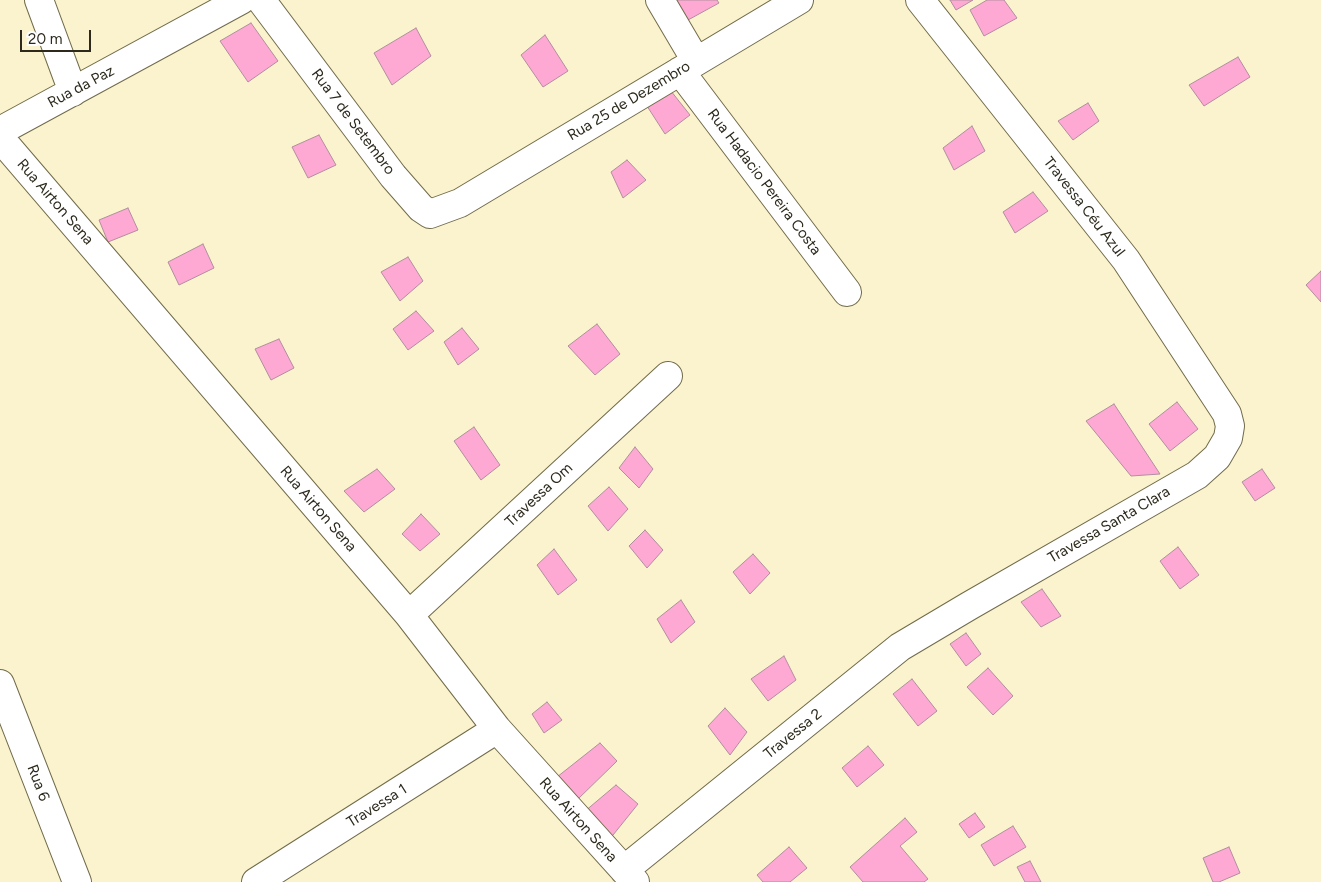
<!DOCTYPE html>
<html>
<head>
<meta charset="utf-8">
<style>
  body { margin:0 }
  #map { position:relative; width:1321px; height:882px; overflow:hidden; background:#faf3ce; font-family:Figtree,sans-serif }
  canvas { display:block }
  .scale { position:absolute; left:20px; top:30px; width:71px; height:22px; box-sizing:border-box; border:2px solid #2d2a1d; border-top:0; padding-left:6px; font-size:15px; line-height:18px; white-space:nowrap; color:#2d2a1d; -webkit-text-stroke:4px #fff; paint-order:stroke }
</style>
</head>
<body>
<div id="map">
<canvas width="1321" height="882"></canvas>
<div class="scale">20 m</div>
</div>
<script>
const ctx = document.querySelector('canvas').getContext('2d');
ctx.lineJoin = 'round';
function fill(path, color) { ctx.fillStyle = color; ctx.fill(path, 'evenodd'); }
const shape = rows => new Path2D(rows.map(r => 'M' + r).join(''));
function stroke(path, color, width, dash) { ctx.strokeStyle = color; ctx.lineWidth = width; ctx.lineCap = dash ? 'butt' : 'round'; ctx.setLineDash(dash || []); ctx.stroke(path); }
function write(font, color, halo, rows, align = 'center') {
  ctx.font = font + ' Figtree,sans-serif'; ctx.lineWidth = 5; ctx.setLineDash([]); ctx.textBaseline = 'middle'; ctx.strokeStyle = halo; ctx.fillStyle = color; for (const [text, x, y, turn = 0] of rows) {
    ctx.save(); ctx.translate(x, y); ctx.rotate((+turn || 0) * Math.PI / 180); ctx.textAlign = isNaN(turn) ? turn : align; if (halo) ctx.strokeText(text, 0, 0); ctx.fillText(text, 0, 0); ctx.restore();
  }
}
const building = shape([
  [674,0,717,0,719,3,688,20,674,0],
  [950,0,973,0,956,10,950,0],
  [987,0,1004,0,1017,18,984,36,970,10,987,0],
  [251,23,278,61,248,82,220,41,251,23],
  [416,28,431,56,392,85,374,53,416,28],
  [545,35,568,71,543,87,521,55,545,35],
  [1238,57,1250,77,1204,106,1189,85,1238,57],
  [667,86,690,115,665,134,645,103,667,86],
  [1088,103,1099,121,1073,140,1058,121,1088,103],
  [972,126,985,151,954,170,943,148,972,126],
  [319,135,336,165,308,178,292,147,319,135],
  [627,160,646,180,623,198,611,172,627,160],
  [1033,192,1048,211,1015,233,1003,212,1033,192],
  [128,208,138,230,108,242,99,220,128,208],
  [203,244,214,268,179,285,168,262,203,244],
  [408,257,423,281,400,301,381,272,408,257],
  [1321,271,1321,302,1306,285,1321,271],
  [416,311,434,331,408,350,393,329,416,311],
  [597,324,620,354,595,375,568,346,597,324],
  [462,328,479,349,458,365,444,342,462,328],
  [279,339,294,368,271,380,255,349,279,339],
  [1177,402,1198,429,1170,451,1149,424,1177,402],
  [1114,404,1160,474,1131,476,1086,421,1114,404],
  [474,427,500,465,481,480,454,441,474,427],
  [635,447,653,469,639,488,619,468,635,447],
  [377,469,395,489,364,512,344,491,377,469],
  [1262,469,1275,488,1255,501,1242,482,1262,469],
  [609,487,628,509,608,531,588,506,609,487],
  [421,514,440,534,420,551,402,534,421,514],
  [645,530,663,550,647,568,629,546,645,530],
  [1178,547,1199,575,1180,589,1160,561,1178,547],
  [554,549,577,580,558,595,537,565,554,549],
  [753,554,770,573,750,594,733,572,753,554],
  [1042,589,1061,616,1041,627,1021,602,1042,589],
  [681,600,695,622,671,643,657,619,681,600],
  [966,633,981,654,966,666,950,644,966,633],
  [784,656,796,680,768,701,751,679,784,656],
  [988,668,1013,696,993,715,967,687,988,668],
  [912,679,937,711,918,726,893,694,912,679],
  [547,702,562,720,544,733,532,714,547,702],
  [725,708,747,732,730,755,708,726,725,708],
  [600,743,617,761,576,801,557,777,600,743],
  [868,746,884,765,857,787,842,768,868,746],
  [616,785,638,804,609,840,584,812,616,785],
  [975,813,985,827,969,838,959,824,975,813],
  [905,818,917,832,900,846,928,879,924,882,863,882,850,867,905,818],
  [1013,826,1026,847,994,866,981,845,1013,826],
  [789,847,807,868,790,882,763,882,757,875,789,847],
  [1229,847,1240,873,1219,882,1213,882,1203,858,1229,847],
  [1030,861,1041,882,1025,882,1017,867,1030,861]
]);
fill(building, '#fea9d3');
stroke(building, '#b18d9e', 1);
const street = shape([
  [39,0,73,92],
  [261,0,393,176,421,208,430,214,460,203,799,0],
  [660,0,696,61],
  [680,71,847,292],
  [0,131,241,0],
  [0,138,409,615,497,729,635,882],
  [409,615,668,376],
  [0,684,77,882],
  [624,870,900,647,969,606,1197,475,1217,457,1228,438,1230,426,1227,414,1126,260,920,0],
  [256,882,497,729]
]);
stroke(street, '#716b4a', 30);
stroke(street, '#fff', 28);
write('15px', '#2d2a1d', '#fff', [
  ["Rua da Paz",81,87,-28],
  ["Rua 25 de Dezembro",629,101,-31],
  ["Rua 7 de Setembro",353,122,53],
  ["Rua Hadacio Pereira Costa",764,182,53],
  ["Rua Airton Sena",55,202,49],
  ["Travessa Céu Azul",1084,207,52],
  ["Travessa Om",539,495,-43],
  ["Rua Airton Sena",318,509,49],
  ["Travessa Santa Clara",1109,525,-30],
  ["Travessa 2",793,734,-39],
  ["Rua 6",38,783,69],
  ["Travessa 1",377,806,-32],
  ["Rua Airton Sena",578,820,48]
]);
</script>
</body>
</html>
